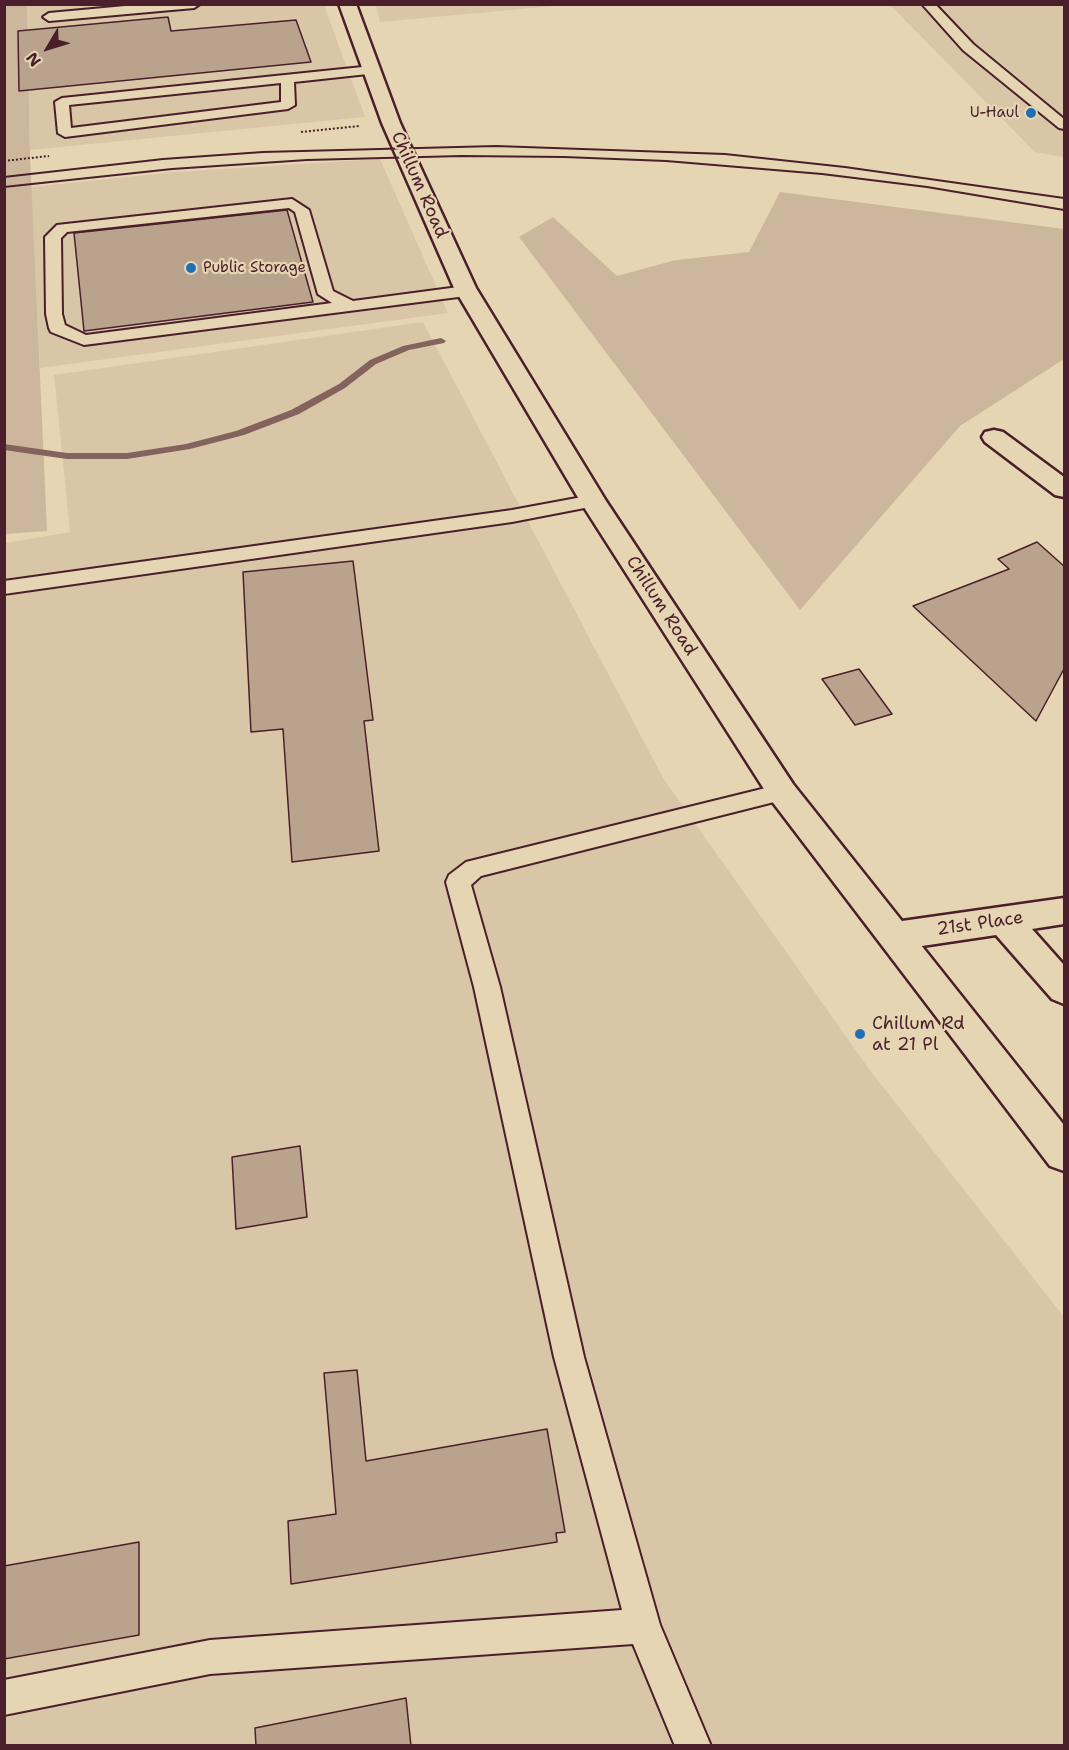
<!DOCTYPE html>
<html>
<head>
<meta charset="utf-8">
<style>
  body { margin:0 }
  #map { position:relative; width:1069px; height:1750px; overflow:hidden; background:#e6d5b2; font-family:"Shantell Sans",sans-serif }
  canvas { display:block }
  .frame { position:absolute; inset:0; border:6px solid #4a1f2b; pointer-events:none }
  .north { position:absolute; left:18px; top:18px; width:60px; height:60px; -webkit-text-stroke:4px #e6d5b2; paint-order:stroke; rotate:232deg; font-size:16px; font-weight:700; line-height:24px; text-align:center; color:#4a1f2b }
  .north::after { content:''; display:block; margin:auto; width:21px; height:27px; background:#4a1f2b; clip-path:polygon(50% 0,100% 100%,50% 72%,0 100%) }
</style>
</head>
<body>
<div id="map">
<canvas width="1069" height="1750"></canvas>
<div class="frame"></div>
<div class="north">N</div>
</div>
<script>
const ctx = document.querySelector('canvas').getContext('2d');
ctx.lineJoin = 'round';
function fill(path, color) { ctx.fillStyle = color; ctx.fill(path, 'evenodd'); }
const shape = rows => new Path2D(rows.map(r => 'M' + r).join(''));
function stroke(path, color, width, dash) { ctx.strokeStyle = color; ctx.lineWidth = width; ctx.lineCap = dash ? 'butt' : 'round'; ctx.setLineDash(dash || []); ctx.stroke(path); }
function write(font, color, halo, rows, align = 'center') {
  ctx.font = font + ' "Shantell Sans",sans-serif'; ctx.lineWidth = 4.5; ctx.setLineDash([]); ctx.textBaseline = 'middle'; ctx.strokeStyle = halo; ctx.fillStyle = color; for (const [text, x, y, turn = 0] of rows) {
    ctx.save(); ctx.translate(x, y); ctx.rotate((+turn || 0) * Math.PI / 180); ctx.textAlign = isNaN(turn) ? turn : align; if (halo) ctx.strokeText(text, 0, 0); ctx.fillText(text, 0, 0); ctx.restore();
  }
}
fill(shape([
  [27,5,324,5,365,117,30,150],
  [376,5,376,4,565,5,380,22],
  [890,5,1064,5,1064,157,1035,152],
  [380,159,448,313,40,368,31,187,175,172],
  [423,322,663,778,869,1069,1064,1317,1064,1745,5,1746,5,543,70,532,54,375]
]), '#d9c6a7');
fill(shape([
  [27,4,30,155,47,531,5,534,4,5],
  [780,192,1064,229,1064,359,960,426,800,610,519,237,553,217,617,276,676,260,749,252]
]), '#cdb79c');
fill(shape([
  [441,338,446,341,444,343,409,350,376,364,345,388,299,414,244,435,190,449,127,459,67,459,4,450,4,444,67,453,127,453,186,444,236,431,291,410,339,384,370,360,403,346,441,338]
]), '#84625d');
const building = shape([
  [168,17,171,31,296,20,311,62,19,91,18,31,168,17],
  [287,210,313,302,84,331,74,233,287,210],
  [1037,542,1065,567,1065,667,1036,721,913,606,1009,569,998,559,1037,542],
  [353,561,373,720,364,721,379,851,292,862,283,729,251,732,243,572,353,561],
  [859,669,892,714,855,725,822,679,859,669],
  [300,1146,307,1217,236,1229,232,1157,300,1146],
  [357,1370,366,1461,547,1429,565,1532,556,1533,557,1542,291,1584,288,1521,336,1514,324,1373,357,1370],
  [139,1542,139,1635,4,1659,4,1566,139,1542],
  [406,1698,411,1746,256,1746,255,1728,406,1698]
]);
fill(building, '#baa38d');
stroke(building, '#4a1f2b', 1.5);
const service = shape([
  [147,4,200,4,194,8,49,21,43,17,49,13,147,4],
  [922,4,935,4,973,44,1064,119,1064,129,1059,128,963,50,922,4],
  [372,66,377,67,379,70,377,73,294,82,295,105,288,109,65,137,58,133,55,102,62,98,372,66],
  [281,83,281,102,71,128,69,105,281,83],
  [292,199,309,210,333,291,353,301,466,286,474,291,466,296,84,345,51,332,49,328,46,314,45,237,57,225,292,199],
  [289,208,295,212,318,294,332,303,86,335,65,325,62,314,61,238,67,232,289,208],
  [593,495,600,497,602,501,600,505,512,522,4,594,4,581,512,510,593,495],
  [782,784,790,786,793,792,790,798,481,876,471,885,500,987,584,1357,660,1625,711,1746,675,1746,633,1644,210,1674,4,1715,4,1680,210,1640,622,1610,554,1357,474,987,446,882,449,875,466,862,474,860,782,784]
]);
const minor = shape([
  [994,430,1003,432,1064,477,1064,497,1055,495,985,442,982,437,985,432,994,430],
  [1064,898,1064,924,1032,929,1064,965,1064,1004,1052,999,996,935,895,950,883,946,878,936,883,926,895,922,1064,898]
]);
const secondary = shape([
  [339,4,356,4,400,123,476,288,606,501,793,784,1064,1125,1064,1171,1050,1166,771,800,580,501,454,288,382,123,339,4]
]);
stroke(service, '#4a1f2b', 4);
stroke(minor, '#4a1f2b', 5);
stroke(secondary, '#4a1f2b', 5);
stroke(shape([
  [301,132,359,126],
  [4,161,49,156]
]), '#4a1f2b', 2, [2, 2]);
fill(service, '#e6d5b2');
fill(minor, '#e6d5b2');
fill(secondary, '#e6d5b2');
stroke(shape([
  [4,177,163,159,263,152,496,146,725,154,845,167,1064,198],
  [4,187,172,169,307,160,461,156,564,157,666,161,822,174,927,187,1064,210]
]), '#4a1f2b', 2);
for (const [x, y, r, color] of [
  [1031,113,6,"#1f6fb2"],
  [191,268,6,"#1f6fb2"],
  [860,1034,6,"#1f6fb2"]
]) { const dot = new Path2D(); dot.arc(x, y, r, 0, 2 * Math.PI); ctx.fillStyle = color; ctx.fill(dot); stroke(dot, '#e6d5b2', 2); }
write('15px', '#4a1f2b', '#e6d5b2', [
  ["U-Haul",1019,113],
  ["Public Storage",203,268,"left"]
], 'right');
write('18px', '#4a1f2b', '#e6d5b2', [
  ["Chillum Road",419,185,66],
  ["Chillum Road",661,606,57],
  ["21st Place",980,924,-8]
]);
write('18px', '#4a1f2b', '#e6d5b2', [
  ["Chillum Rd",872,1024],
  ["at 21 Pl",872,1045]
], 'left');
</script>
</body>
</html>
